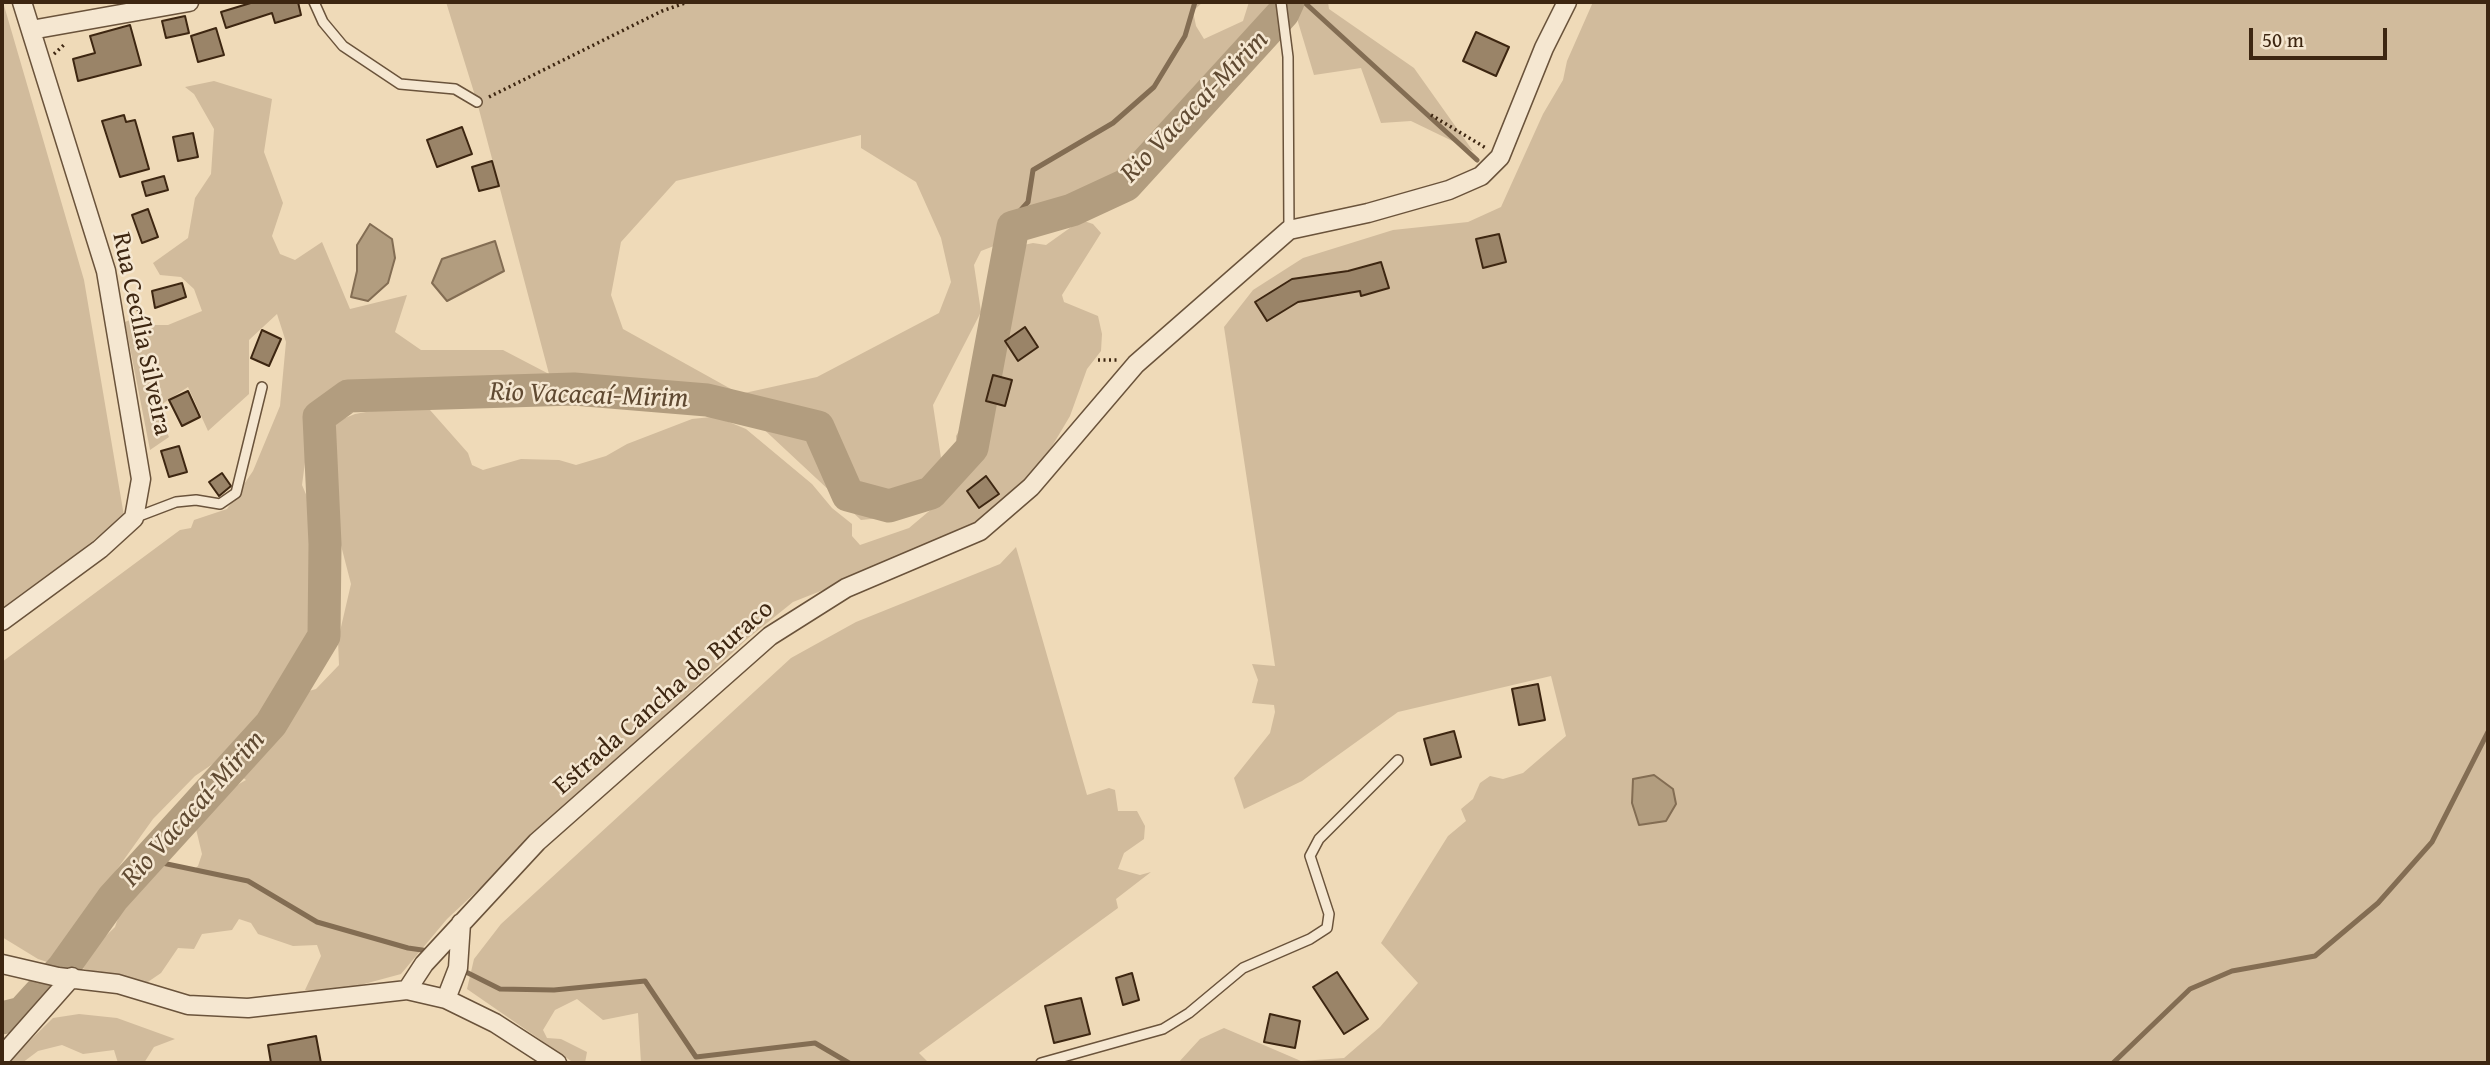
<!DOCTYPE html>
<html>
<head>
<meta charset="utf-8">
<style>
  body { margin:0 }
  #map { position:relative; width:2490px; height:1065px; overflow:hidden; background:#efdab8; font-family:"Gentium Book Plus",serif }
  canvas { display:block }
  .frame { position:absolute; inset:0; border:4px solid #3d2611; pointer-events:none }
  .scale { position:absolute; left:2249px; top:28px; width:138px; height:32px; box-sizing:border-box; border:4px solid #3d2611; border-top:0; padding-left:9px; font-size:21px; line-height:24px; white-space:nowrap; color:#3d2611; -webkit-text-stroke:5px #f5e7d1; paint-order:stroke }
</style>
</head>
<body>
<div id="map">
<canvas width="2490" height="1065"></canvas>
<div class="frame"></div>
<div class="scale">50 m</div>
</div>
<script>
const ctx = document.querySelector('canvas').getContext('2d');
ctx.lineJoin = 'round';
function fill(path, color) { ctx.fillStyle = color; ctx.fill(path, 'evenodd'); }
const shape = rows => new Path2D(rows.map(r => 'M' + r).join(''));
function stroke(path, color, width, dash) { ctx.strokeStyle = color; ctx.lineWidth = width; ctx.lineCap = dash ? 'butt' : 'round'; ctx.setLineDash(dash || []); ctx.stroke(path); }
function write(font, color, halo, rows, align = 'center') {
  ctx.font = font + ' "Gentium Book Plus",serif'; ctx.lineWidth = 5; ctx.setLineDash([]); ctx.textBaseline = 'middle'; ctx.strokeStyle = halo; ctx.fillStyle = color; for (const [text, x, y, turn = 0] of rows) {
    ctx.save(); ctx.translate(x, y); ctx.rotate((+turn || 0) * Math.PI / 180); ctx.textAlign = isNaN(turn) ? turn : align; if (halo) ctx.strokeText(text, 0, 0); ctx.fillText(text, 0, 0); ctx.restore();
  }
}
fill(shape([
  [3,2,84,280,124,516,2,613],
  [446,2,1203,2,1193,11,1196,26,1204,39,1243,21,1249,2,1269,2,1272,17,1178,129,1085,211,981,251,974,265,981,312,933,405,941,458,927,487,890,517,861,520,757,423,701,406,648,407,599,391,567,404,456,395,324,403,311,417,302,485,323,534,321,651,270,736,254,736,195,776,153,819,50,963,38,959,2,937,2,662,180,530,191,528,194,520,227,509,253,471,280,406,286,342,277,314,249,340,249,394,208,431,188,387,156,408,169,437,150,450,125,322,142,315,153,325,168,325,202,311,194,289,181,277,160,275,153,263,188,238,195,198,211,174,214,129,194,94,185,87,214,81,272,99,264,152,283,203,272,236,280,254,295,260,322,242,350,309,407,295,395,332,421,350,503,350,549,374,477,102],
  [861,135,861,148,916,182,941,238,951,282,939,313,817,377,740,394,623,329,611,295,621,242,676,181],
  [1292,2,1328,2,1329,9,1414,68,1473,151,1411,121,1381,123,1361,68,1314,75],
  [1593,2,2488,2,2488,1063,1178,1063,1200,1039,1224,1028,1301,1061,1344,1058,1380,1027,1418,983,1381,943,1448,836,1466,821,1461,809,1473,799,1480,783,1490,776,1503,779,1523,773,1566,736,1551,676,1398,712,1302,781,1244,809,1234,778,1270,733,1275,712,1274,705,1252,703,1258,680,1252,664,1275,666,1224,327,1253,290,1303,258,1393,230,1468,222,1501,207,1543,114,1563,80,1567,61],
  [1081,220,1093,224,1101,233,1062,295,1064,302,1098,316,1102,334,1101,351,1087,369,1070,416,1051,448,1027,478,985,516,954,538,793,602,747,639,447,919,401,974,342,990,305,990,321,956,317,945,293,946,258,934,251,923,239,919,232,930,202,934,194,949,178,948,161,973,142,986,75,966,115,927,126,895,147,871,157,864,193,870,198,866,202,854,196,829,211,800,246,780,235,771,245,754,279,738,309,691,316,689,339,665,338,640,351,584,329,499,326,454,335,422,355,414,405,405,430,410,468,453,472,465,483,470,521,459,559,460,576,465,606,456,627,444,692,419,711,417,724,420,746,429,812,484,832,508,852,524,852,536,860,545,909,528,934,507,956,456,956,436,973,407,972,375,990,309,991,262,1005,249,1033,243,1046,245],
  [1016,547,1087,795,1109,788,1115,790,1118,811,1137,811,1145,826,1144,839,1124,853,1118,869,1140,875,1151,872,1116,899,1118,908,919,1053,929,1063,641,1063,638,1013,603,1020,577,999,555,1010,543,1030,547,1038,561,1039,587,1052,585,1063,574,1063,467,989,474,959,501,924,791,658,856,622,1000,564],
  [79,1014,117,1018,175,1039,154,1047,144,1063,118,1063,114,1050,83,1054,62,1045,38,1051,22,1063,7,1063,53,1018]
]), '#d1bb9c');
const water = shape([
  [370,224,392,239,395,258,388,283,368,301,351,297,357,271,357,245,370,224],
  [495,241,504,271,447,301,432,283,442,259,495,241],
  [1654,775,1673,789,1676,804,1666,821,1639,825,1632,803,1633,779,1654,775]
]);
fill(water, '#b29d7f');
stroke(water, '#836d53', 2);
stroke(shape([
  [1304,2,1477,160],
  [1013,227,1019,212,1028,202,1033,170,1113,123,1154,87,1185,36,1195,2],
  [148,860,248,881,317,922,408,948,429,951],
  [460,969,500,989,554,990,645,981,696,1057,815,1043,849,1063],
  [2113,1063,2190,989,2232,971,2315,956,2378,903,2432,842,2488,732]
]), '#836d53', 5);
stroke(shape([
  [2,1018,22,1013,63,968,113,898,271,724,324,636,325,544,319,417,348,396,574,389,707,400,818,427,848,495,889,506,931,493,972,448,1013,227,1072,210,1126,185,1283,13,1288,2]
]), '#b29d7f', 33);
const building = shape([
  [254,2,298,2,301,15,275,23,272,13,226,28,221,12,254,2],
  [185,16,189,33,166,38,162,21,185,16],
  [130,25,141,65,78,81,73,59,95,53,90,36,130,25],
  [216,28,224,55,198,62,191,36,216,28],
  [1476,32,1509,47,1496,76,1463,61,1476,32],
  [124,115,126,122,135,120,149,169,120,177,102,121,124,115],
  [462,127,472,154,437,167,427,140,462,127],
  [193,133,198,157,178,161,173,137,193,133],
  [492,161,499,186,479,191,472,167,492,161],
  [164,176,168,190,146,196,142,182,164,176],
  [148,209,158,237,142,243,132,215,148,209],
  [1499,234,1506,262,1483,268,1476,239,1499,234],
  [1381,262,1389,288,1361,296,1360,291,1298,302,1267,321,1255,302,1292,279,1348,271,1381,262],
  [182,283,186,297,155,308,152,291,182,283],
  [1025,327,1038,347,1018,361,1005,341,1025,327],
  [262,330,281,339,269,366,251,358,262,330],
  [993,375,1012,380,1005,406,986,401,993,375],
  [188,391,200,417,182,426,169,400,188,391],
  [179,446,187,472,169,477,161,451,179,446],
  [222,473,231,486,219,496,209,482,222,473],
  [986,476,999,494,979,508,967,491,986,476],
  [1538,684,1545,720,1519,725,1512,689,1538,684],
  [1454,731,1461,757,1431,765,1424,739,1454,731],
  [1337,972,1368,1019,1344,1034,1313,987,1337,972],
  [1132,973,1139,1000,1123,1005,1116,978,1132,973],
  [1081,998,1090,1034,1054,1043,1045,1006,1081,998],
  [1270,1014,1300,1021,1295,1048,1264,1042,1270,1014],
  [316,1036,321,1063,271,1063,268,1045,316,1036]
]);
fill(building, '#9a8468');
stroke(building, '#3d2611', 2);
const service = shape([
  [314,2,323,22,343,46,400,84,455,89,477,102],
  [1281,2,1288,57,1289,230],
  [134,518,176,502,196,500,220,504,236,493,262,387],
  [1041,1063,1163,1029,1189,1013,1243,968,1310,939,1327,928,1329,914,1310,856,1319,839,1398,760]
]);
const minor = shape([
  [31,30,189,2],
  [2,621,100,549,134,518,141,479,106,271,22,2],
  [2,964,58,977,118,984,188,1005,248,1008,407,990,446,999,495,1023,557,1063],
  [407,990,424,964,537,842,770,636,846,588,980,531,1031,487,1136,364,1289,230,1368,213,1449,190,1481,176,1500,157,1544,48,1567,2],
  [446,999,458,968,461,923],
  [2,1056,72,977]
]);
stroke(service, '#6a533b', 12);
stroke(minor, '#6a533b', 21);
stroke(shape([
  [54,54,66,43],
  [489,97,662,11,688,2],
  [1431,115,1486,148],
  [131,311,142,308],
  [1098,360,1117,360]
]), '#3d2611', 3.5, [2, 3.5]);
stroke(service, '#f5e7d1', 9);
stroke(minor, '#f5e7d1', 18);
write('26px', '#3d2611', '#f5e7d1', [
  ["Rua Cecília Silveira",141,334,78],
  ["Estrada Cancha do Buraco",664,698,-41]
]);
write('italic 28px', '#604a32', '#f5e7d1', [
  ["Rio Vacacaí-Mirim",1195,107,-46],
  ["Rio Vacacaí-Mirim",589,396,2],
  ["Rio Vacacaí-Mirim",194,809,-48]
]);
</script>
</body>
</html>
